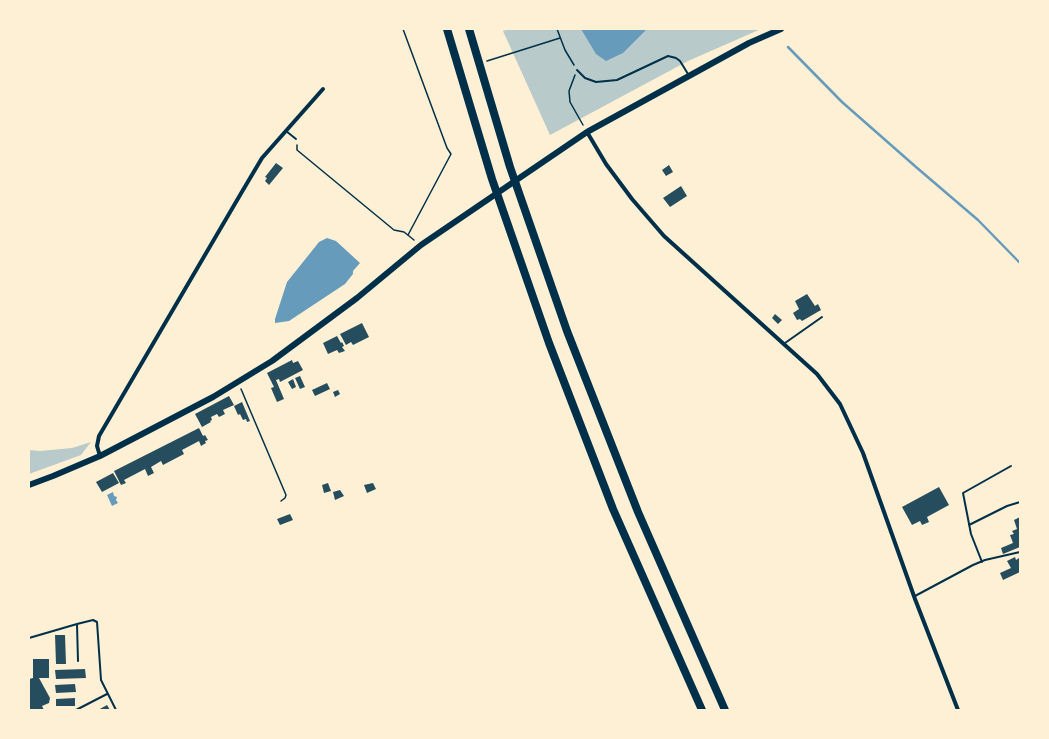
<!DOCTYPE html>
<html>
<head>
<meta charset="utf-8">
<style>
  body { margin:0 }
  #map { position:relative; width:1049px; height:739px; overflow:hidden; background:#fdf0d5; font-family:Poppins,sans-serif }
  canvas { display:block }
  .frame { position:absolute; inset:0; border:30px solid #fdf0d5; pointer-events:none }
</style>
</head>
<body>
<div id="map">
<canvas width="1049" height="739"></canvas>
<div class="frame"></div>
</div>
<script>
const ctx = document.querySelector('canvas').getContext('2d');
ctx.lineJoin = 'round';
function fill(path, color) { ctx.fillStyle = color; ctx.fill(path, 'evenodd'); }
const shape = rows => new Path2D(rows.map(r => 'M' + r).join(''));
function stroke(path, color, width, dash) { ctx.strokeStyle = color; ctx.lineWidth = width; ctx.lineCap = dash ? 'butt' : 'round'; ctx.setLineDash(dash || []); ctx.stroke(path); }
fill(shape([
  [508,29,761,29,688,61,550,135,503,31],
  [91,442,81,455,29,474,29,450,40,451,72,448]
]), '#b9caca');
fill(shape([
  [581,29,647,29,623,53,606,61,596,54],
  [327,238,336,241,360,263,353,271,353,274,345,284,289,321,275,323,275,319,287,282,319,242],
  [113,492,114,496,117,497,116,500,118,503,112,506,107,495]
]), '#669bbc');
stroke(shape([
  [788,47,842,102,916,167,978,220,1020,263]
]), '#669bbc', 2.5);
fill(shape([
  [276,163,283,168,269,185,265,181,267,178,265,177],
  [669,165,673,172,666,176,662,170],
  [681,186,687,196,670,207,663,198],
  [807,294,815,306,818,304,821,310,802,321,800,319,797,320,793,313,799,309,795,301],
  [775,314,782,320,778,324,772,318],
  [362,323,369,337,353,345,351,342,346,345,340,334],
  [337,336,341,343,342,342,344,346,342,347,345,351,339,353,337,350,328,354,323,343],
  [292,360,293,363,298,361,303,370,280,382,279,379,276,380,284,399,277,402,271,388,274,387,267,373],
  [300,376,305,387,300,389,295,378],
  [293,379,296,387,292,389,288,382],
  [327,383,330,389,315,396,312,390],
  [338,390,340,394,335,397,333,392],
  [229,396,234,405,223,410,225,414,219,417,217,414,211,417,212,420,210,421,211,422,202,427,195,414],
  [242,402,250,421,247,422,246,419,243,420,240,414,238,415,234,406],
  [199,428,203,436,205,435,208,440,205,441,206,443,201,446,199,441,182,450,184,454,163,465,161,461,151,467,154,473,148,476,145,469,124,480,126,483,121,485,114,471],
  [113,473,119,483,102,492,96,482],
  [328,483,331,491,324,493,322,485],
  [373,483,376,489,367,493,364,485],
  [939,487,949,505,927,517,929,522,922,525,920,521,912,525,902,507],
  [340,490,344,496,335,500,333,492],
  [290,514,293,520,280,525,277,519],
  [1020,517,1020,547,1003,554,1001,548,1013,543,1010,535,1014,534,1012,531,1017,529,1014,520],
  [1015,557,1016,560,1019,558,1020,559,1020,572,1003,580,1000,573,1011,568,1007,561],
  [55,635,65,635,66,664,56,664],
  [33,659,49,659,49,678,39,678,50,698,49,703,42,706,44,710,29,710,29,679,33,678],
  [85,669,86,678,56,679,55,670],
  [75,684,76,692,56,693,55,685],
  [75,698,75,706,56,706,56,699],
  [107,705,110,710,98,710]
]), '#264d5e');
stroke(shape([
  [403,29,447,148,451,154,408,235],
  [557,29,565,50,574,65],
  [487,61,560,38],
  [575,75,569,91,570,102,583,125],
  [297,145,297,150,394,230,404,232,414,240],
  [241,389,286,495,285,498,281,501]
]), '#003049', 1.5);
stroke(shape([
  [577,70,585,78,596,82,617,80,668,56,676,58,680,61,688,74],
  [286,131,296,139],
  [785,343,822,317],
  [969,525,1007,506,1020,502],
  [982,562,971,534,963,493,1011,466],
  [915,596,973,565,985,560,1020,552],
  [77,624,93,620,97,622,101,680,116,710],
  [29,638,77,624,78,661],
  [76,710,107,694]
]), '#003049', 2);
stroke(shape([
  [587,132,606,164,632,199,664,236,817,374,840,404,863,453,915,599,958,710],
  [100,456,97,446,99,436,243,190,262,158,323,89]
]), '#003049', 4);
stroke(shape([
  [29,485,53,476,100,456,213,397,272,361,357,298,421,245,587,132,749,43,781,29]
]), '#003049', 6);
stroke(shape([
  [447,29,492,179,549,343,613,509,702,710],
  [469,29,510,167,567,331,638,512,725,710]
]), '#003049', 8);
</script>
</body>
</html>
